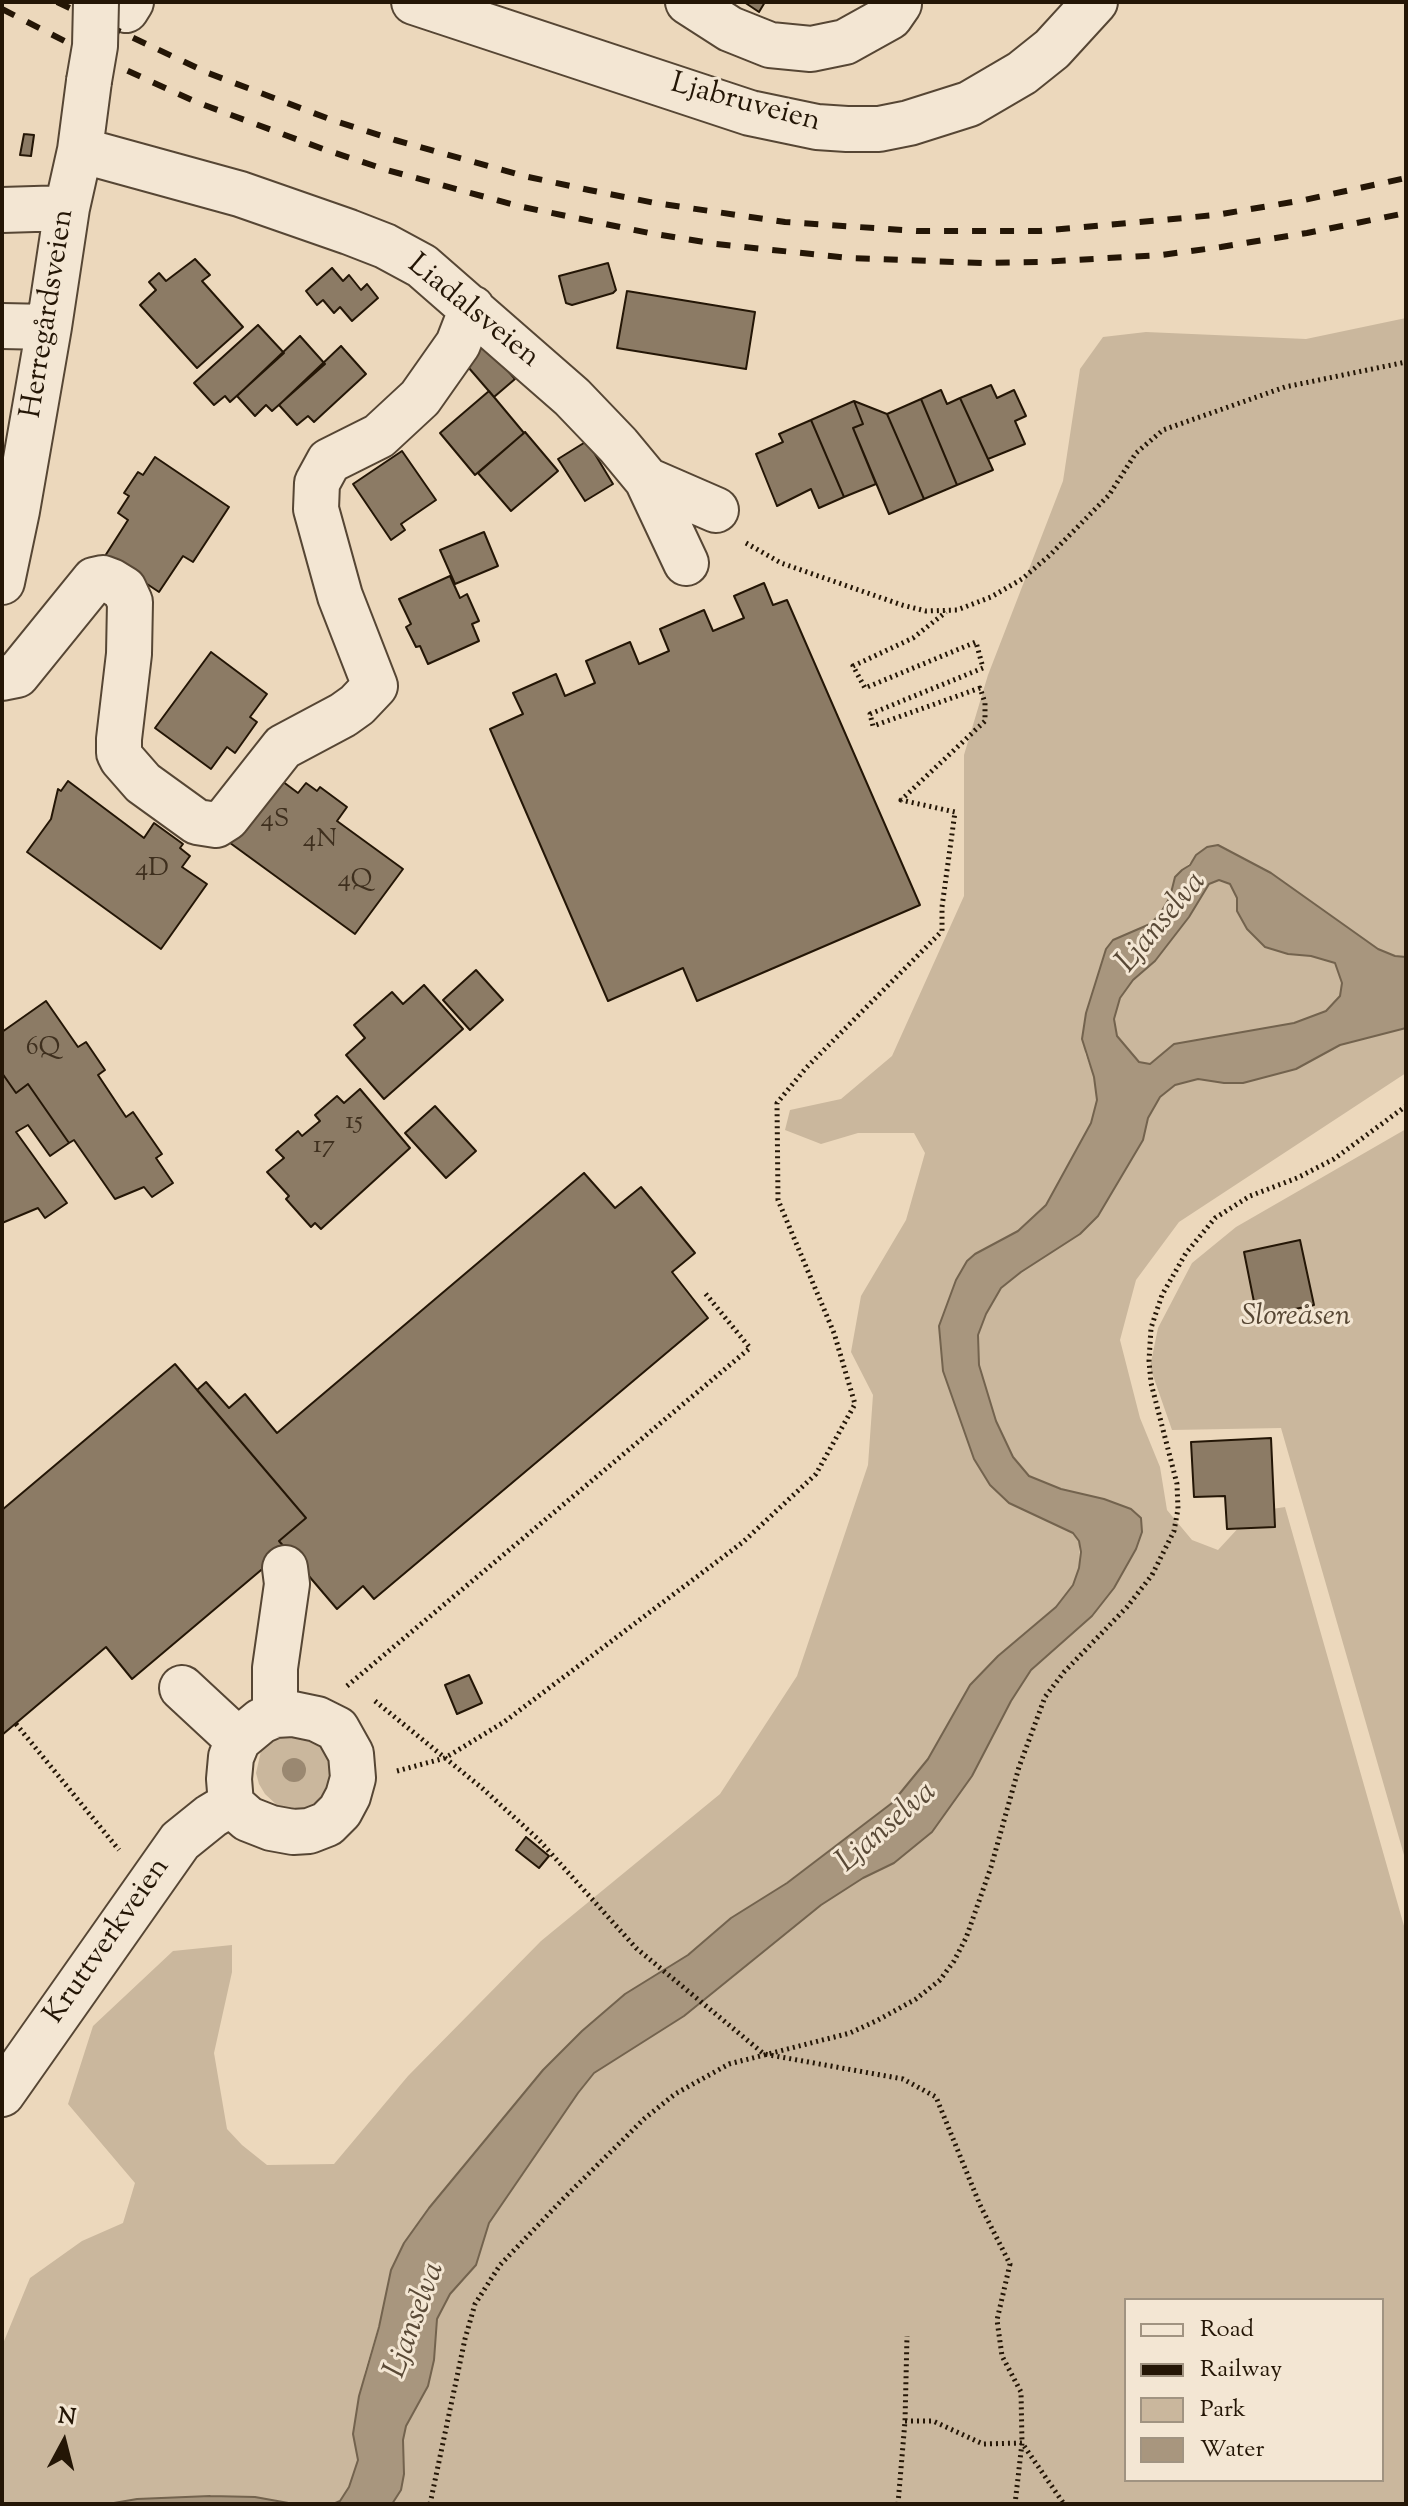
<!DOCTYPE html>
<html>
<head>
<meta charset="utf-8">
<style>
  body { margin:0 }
  #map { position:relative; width:1408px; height:2506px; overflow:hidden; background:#ecd8bc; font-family:"Sorts Mill Goudy",serif }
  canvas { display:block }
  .frame { position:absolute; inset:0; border:4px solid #241606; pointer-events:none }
  .legend { position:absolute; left:1124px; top:2298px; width:260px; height:184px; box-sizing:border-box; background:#f3e6d3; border:2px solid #a09381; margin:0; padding:10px 14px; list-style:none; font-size:24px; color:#241606 }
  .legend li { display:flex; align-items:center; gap:16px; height:40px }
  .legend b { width:40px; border:2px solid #a09381 }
  .north { position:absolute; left:24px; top:2402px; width:80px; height:80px; -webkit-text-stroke:6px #f3e6d3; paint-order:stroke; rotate:7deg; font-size:22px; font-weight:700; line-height:32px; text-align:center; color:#241606 }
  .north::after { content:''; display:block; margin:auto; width:28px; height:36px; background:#241606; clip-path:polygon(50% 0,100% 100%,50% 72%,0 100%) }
</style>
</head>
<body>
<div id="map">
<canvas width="1408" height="2506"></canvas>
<div class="frame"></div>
<ul class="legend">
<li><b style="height:10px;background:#f3e6d3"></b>Road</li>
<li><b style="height:10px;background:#241606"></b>Railway</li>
<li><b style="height:22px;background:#cab79d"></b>Park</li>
<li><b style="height:22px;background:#a8967e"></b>Water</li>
</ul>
<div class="north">N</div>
</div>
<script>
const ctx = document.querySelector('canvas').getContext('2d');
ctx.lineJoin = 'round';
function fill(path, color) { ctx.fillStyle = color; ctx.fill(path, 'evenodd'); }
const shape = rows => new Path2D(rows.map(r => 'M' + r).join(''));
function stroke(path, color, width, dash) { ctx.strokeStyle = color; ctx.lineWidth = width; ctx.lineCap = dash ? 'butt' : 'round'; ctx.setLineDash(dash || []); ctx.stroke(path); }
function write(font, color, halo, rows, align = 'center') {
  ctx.font = font + ' "Sorts Mill Goudy",serif'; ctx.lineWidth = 6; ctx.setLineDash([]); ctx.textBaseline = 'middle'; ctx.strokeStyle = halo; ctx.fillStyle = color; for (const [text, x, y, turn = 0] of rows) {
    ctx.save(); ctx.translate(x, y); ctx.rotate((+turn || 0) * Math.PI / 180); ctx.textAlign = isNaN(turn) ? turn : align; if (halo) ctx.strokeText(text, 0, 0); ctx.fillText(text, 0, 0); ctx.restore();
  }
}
fill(shape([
  [1406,318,1406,957,1395,956,1378,949,1271,873,1218,845,1207,847,1175,877,1170,897,1160,914,1149,924,1113,940,1106,949,1085,1053,1094,1077,1097,1100,1091,1123,1058,1188,1046,1205,1019,1231,975,1254,963,1423,974,1459,1061,1527,1073,1533,1079,1541,1080,1568,1073,1585,1056,1607,998,1656,970,1685,928,1759,892,1803,786,1883,731,1918,688,1955,625,1994,582,2031,543,2070,429,2208,404,2243,386,2301,365,2371,353,2434,358,2460,349,2487,340,2501,333,2504,294,2504,255,2497,210,2496,137,2499,108,2504,2,2504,2,2346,30,2278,82,2241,123,2223,135,2183,68,2104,93,2026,173,1951,232,1945,232,1972,214,2053,227,2129,242,2145,267,2165,334,2164,408,2076,541,1941,720,1794,797,1676,868,1465,873,1395,851,1352,861,1296,906,1220,925,1153,914,1133,858,1133,821,1144,785,1130,790,1110,841,1099,892,1056,964,896,964,755,988,675,1063,481,1080,369,1103,337,1146,332,1306,339],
  [1219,880,1230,884,1237,898,1237,911,1247,929,1265,947,1288,954,1311,956,1335,963,1342,983,1340,996,1326,1011,1294,1023,1174,1044,1149,1064,1139,1062,1117,1036,1114,1019,1120,998,1133,980,1155,961,1189,917,1209,884],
  [1406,1028,1406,1073,1179,1222,1136,1280,1120,1340,1140,1418,1160,1467,1167,1510,1192,1540,1218,1550,1253,1512,1285,1507,1406,1933,1406,2504,392,2504,401,2490,404,2474,403,2440,406,2426,428,2386,434,2360,437,2319,450,2294,476,2265,489,2223,578,2093,594,2073,684,2016,821,1905,863,1878,894,1863,1031,1670,1092,1616,1104,1499,1061,1489,1029,1476,1013,1457,996,1421,979,1365,978,1335,986,1314,1001,1288,1021,1272,1143,1141,1148,1119,1160,1097,1175,1085,1198,1079,1224,1083,1322,1053,1340,1045],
  [1126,2300,1382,2300,1382,2480,1126,2480],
  [1406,1129,1406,1862,1281,1428,1172,1430,1150,1367,1158,1328,1192,1263,1236,1227],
  [291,1730,323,1744,332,1765,331,1782,321,1801,307,1811,288,1811,279,1807,265,1794,259,1784,256,1773,261,1751,268,1740]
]), '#cab79d');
const water = shape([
  [1218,845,1271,873,1378,949,1395,956,1406,957,1406,1028,1340,1045,1296,1069,1243,1083,1224,1083,1198,1079,1175,1085,1160,1097,1148,1118,1143,1140,1098,1216,1080,1234,1021,1272,1001,1288,986,1314,978,1335,979,1365,996,1421,1013,1457,1029,1476,1061,1489,1104,1499,1131,1509,1141,1518,1142,1532,1136,1549,1114,1588,1092,1616,1031,1670,1011,1701,972,1776,932,1832,894,1863,863,1878,821,1905,684,2016,594,2073,578,2093,489,2223,476,2265,450,2294,437,2319,434,2360,428,2386,406,2426,403,2440,404,2474,401,2490,392,2504,333,2504,340,2501,349,2487,358,2460,353,2434,359,2396,379,2327,391,2270,404,2243,429,2208,543,2070,582,2031,625,1994,688,1955,731,1918,787,1883,892,1803,928,1759,970,1685,998,1656,1056,1607,1073,1585,1079,1568,1081,1552,1079,1541,1073,1533,1009,1503,990,1485,974,1459,943,1371,939,1326,956,1280,967,1261,975,1254,1018,1231,1046,1205,1091,1123,1097,1100,1094,1077,1082,1039,1086,1013,1106,949,1113,940,1150,924,1160,914,1170,897,1175,877,1182,870,1190,865,1196,855,1207,847,1218,845],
  [1219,880,1230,884,1237,898,1237,911,1247,929,1265,947,1288,954,1311,956,1335,963,1342,983,1340,996,1326,1011,1294,1023,1174,1044,1150,1064,1139,1062,1117,1036,1114,1019,1120,998,1133,980,1155,961,1189,917,1209,884,1219,880],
  [210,2496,255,2497,294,2504,108,2504,137,2499,210,2496]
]);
fill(water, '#a8967e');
stroke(water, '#73634e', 2);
const building = shape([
  [744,2,765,2,759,12,744,2],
  [24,134,34,135,31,156,20,155,24,134],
  [195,259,210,275,202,281,243,327,197,368,140,305,156,290,149,282,159,273,166,281,195,259],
  [608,263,616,290,613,293,572,305,566,303,559,276,608,263],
  [332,268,343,281,349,275,361,290,367,284,378,298,352,321,340,307,334,313,323,300,317,305,306,291,332,268],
  [627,291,755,312,746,369,617,348,627,291],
  [258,325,284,353,230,402,225,396,214,405,194,383,258,325],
  [300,336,325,364,272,411,266,405,255,416,237,396,300,336],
  [483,342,515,379,494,397,462,360,483,342],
  [341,346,366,374,314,422,308,416,297,425,279,405,341,346],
  [991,385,997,398,1014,390,1026,416,1015,421,1025,444,988,459,960,398,991,385],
  [941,390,947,404,960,398,993,470,957,485,921,399,941,390],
  [489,391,524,433,475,475,440,433,489,391],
  [921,399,957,485,924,499,887,414,921,399],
  [854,401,887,414,924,499,889,514,853,428,863,424,854,401],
  [854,401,863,424,853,428,876,484,844,497,811,420,854,401],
  [811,420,844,497,819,508,811,489,777,506,756,454,783,442,779,434,811,420],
  [525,432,558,471,511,511,478,473,525,432],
  [587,441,613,484,585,501,558,459,587,441],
  [402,451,436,500,401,524,405,530,391,540,353,484,402,451],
  [155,457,229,507,193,562,183,556,159,592,105,556,128,520,118,513,129,496,124,493,138,472,143,475,155,457],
  [484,532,498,566,455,584,440,550,484,532],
  [450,576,460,598,467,594,479,621,472,624,479,641,428,664,420,646,416,647,406,627,411,624,399,599,450,576],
  [764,583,773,605,787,600,920,905,697,1001,683,968,608,1001,490,729,523,714,513,693,556,674,565,696,595,683,586,661,630,642,639,664,669,651,660,629,704,610,713,631,744,618,734,596,764,583],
  [211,652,267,694,250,717,257,722,235,753,227,747,211,769,155,728,211,652],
  [274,775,298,793,306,783,317,791,320,787,347,807,337,821,403,869,355,934,226,840,274,775],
  [68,781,144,838,154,823,183,844,180,848,190,856,182,867,207,884,161,949,27,852,51,819,58,789,61,791,68,781],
  [476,970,503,1000,470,1030,443,1000,476,970],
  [424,985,463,1029,384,1099,346,1055,365,1038,354,1025,392,992,403,1004,424,985],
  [46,1001,78,1047,86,1042,105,1070,98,1075,126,1117,133,1112,162,1154,156,1158,173,1183,152,1197,144,1187,115,1199,74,1140,69,1143,28,1084,16,1093,2,1073,2,1032,46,1001],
  [2,1073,16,1093,28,1084,69,1143,50,1156,28,1125,16,1132,67,1203,45,1218,38,1208,2,1223,2,1073],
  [360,1089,410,1148,321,1229,315,1223,311,1227,286,1199,289,1196,267,1172,284,1158,276,1150,298,1131,302,1136,320,1121,315,1115,337,1096,344,1103,360,1089],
  [435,1106,476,1151,446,1178,405,1133,435,1106],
  [584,1173,615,1208,641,1187,695,1253,672,1272,708,1318,374,1599,363,1586,337,1609,279,1541,306,1518,197,1390,206,1382,229,1408,245,1394,277,1433,584,1173],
  [1300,1240,1314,1305,1257,1317,1244,1252,1300,1240],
  [175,1364,306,1518,279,1541,286,1549,132,1679,106,1647,2,1735,2,1510,175,1364],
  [1271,1438,1275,1527,1227,1529,1225,1496,1194,1497,1191,1442,1271,1438],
  [469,1675,482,1703,457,1714,445,1685,469,1675],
  [526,1837,549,1856,539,1868,516,1850,526,1837]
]);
fill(building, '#8c7b65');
stroke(building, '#241606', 2);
const minor = shape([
  [414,2,750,113,817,127,847,129,879,129,909,123,969,104,1022,73,1052,49,1095,2],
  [688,2,730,29,770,45,811,49,845,42,890,17,899,4],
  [126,10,131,2],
  [80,150,240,194,349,232,385,246,422,266,572,397,618,445,647,480,686,563],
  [2,210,67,208],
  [2,326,49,327],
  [647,480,716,510],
  [2,582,17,511,49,327,67,208,80,150,89,81],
  [2,678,17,675,94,580,103,578,111,581,124,589,130,602,129,654,119,739,119,753,122,759,143,783,197,822,216,825,227,818,283,747,343,715,357,705,375,686,340,596,316,509,317,483,329,461,379,436,420,398,458,344,472,308],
  [182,1688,238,1740],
  [293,1714,317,1719,337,1729,351,1754,353,1778,348,1796,340,1811,327,1824,309,1831,293,1832,271,1828,248,1819,231,1804,229,1779,231,1757,238,1740,261,1721,275,1715,293,1714],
  [275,1715,275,1668,287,1584,285,1568],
  [2,2094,180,1841,211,1816,231,1804]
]);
stroke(minor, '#564634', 48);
stroke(shape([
  [746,543,781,563,902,605,926,611,957,610,991,597,1022,579,1050,555,1109,495,1136,453,1163,430,1285,387,1406,362],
  [347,1686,750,1348,705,1293],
  [375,1701,482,1788,538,1839,636,1948,764,2054,903,2079,936,2097,980,2205,1010,2264,997,2320,1002,2356,1021,2392,1022,2443,1015,2504],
  [16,1724,119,1850],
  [397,1771,445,1758,504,1722,743,1542,816,1474,855,1404,834,1333,778,1200,777,1103,806,1068,942,931,942,907,955,812,901,800,985,721,985,703,980,688,873,726,870,714,983,668,976,642,865,688,853,666,913,638,946,612],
  [905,2421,933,2421,983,2444,1022,2443,1064,2504],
  [430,2504,465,2339,475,2304,500,2265,563,2199,644,2119,675,2094,729,2064,850,2033,878,2020,916,1999,940,1980,954,1961,966,1938,991,1867,1019,1767,1045,1697,1064,1672,1127,1607,1152,1575,1174,1531,1178,1509,1177,1484,1151,1383,1149,1361,1151,1328,1162,1295,1186,1253,1215,1218,1250,1196,1297,1178,1334,1159,1406,1106],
  [898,2504,905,2421,907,2336]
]), '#241606', 5, [2, 4]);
stroke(minor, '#f3e6d3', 44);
stroke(shape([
  [57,2,208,73,332,120,395,140,524,176,589,190,655,203,785,222,917,231,1040,231,1216,215,1304,200,1406,178],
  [2,9,82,50,196,102,323,149,387,170,518,206,649,233,716,244,849,258,983,263,1041,262,1161,255,1221,247,1307,233,1406,213]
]), '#241606', 6, [14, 14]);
const minorBridge = shape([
  [89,81,95,46,96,2]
]);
stroke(minorBridge, '#564634', 48, []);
stroke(minorBridge, '#f3e6d3', 44);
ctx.fillStyle = '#9a8871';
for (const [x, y] of [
  [294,1770]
]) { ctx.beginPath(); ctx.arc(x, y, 12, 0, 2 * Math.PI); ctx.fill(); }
write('26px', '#3e2f1e', null, [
  ["4S",275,822],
  ["4N",320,842],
  ["4D",152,871],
  ["4Q",355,882],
  ["6Q",43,1050],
  ["15",354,1124],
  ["17",324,1148]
]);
write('30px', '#241606', '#f3e6d3', [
  ["Ljabruveien",745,105,15],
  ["Liadalsveien",472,313,39],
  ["Herregårdsveien",50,314,-81],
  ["Kruttverkveien",109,1942,-55]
]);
write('italic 30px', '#564633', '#f3e6d3', [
  ["Sloreåsen",1296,1319]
]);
write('italic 32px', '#594936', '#f3e6d3', [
  ["Ljanselva",1163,924,-50],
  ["Ljanselva",888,1829,-41],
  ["Ljanselva",417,2321,-70]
]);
</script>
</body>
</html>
